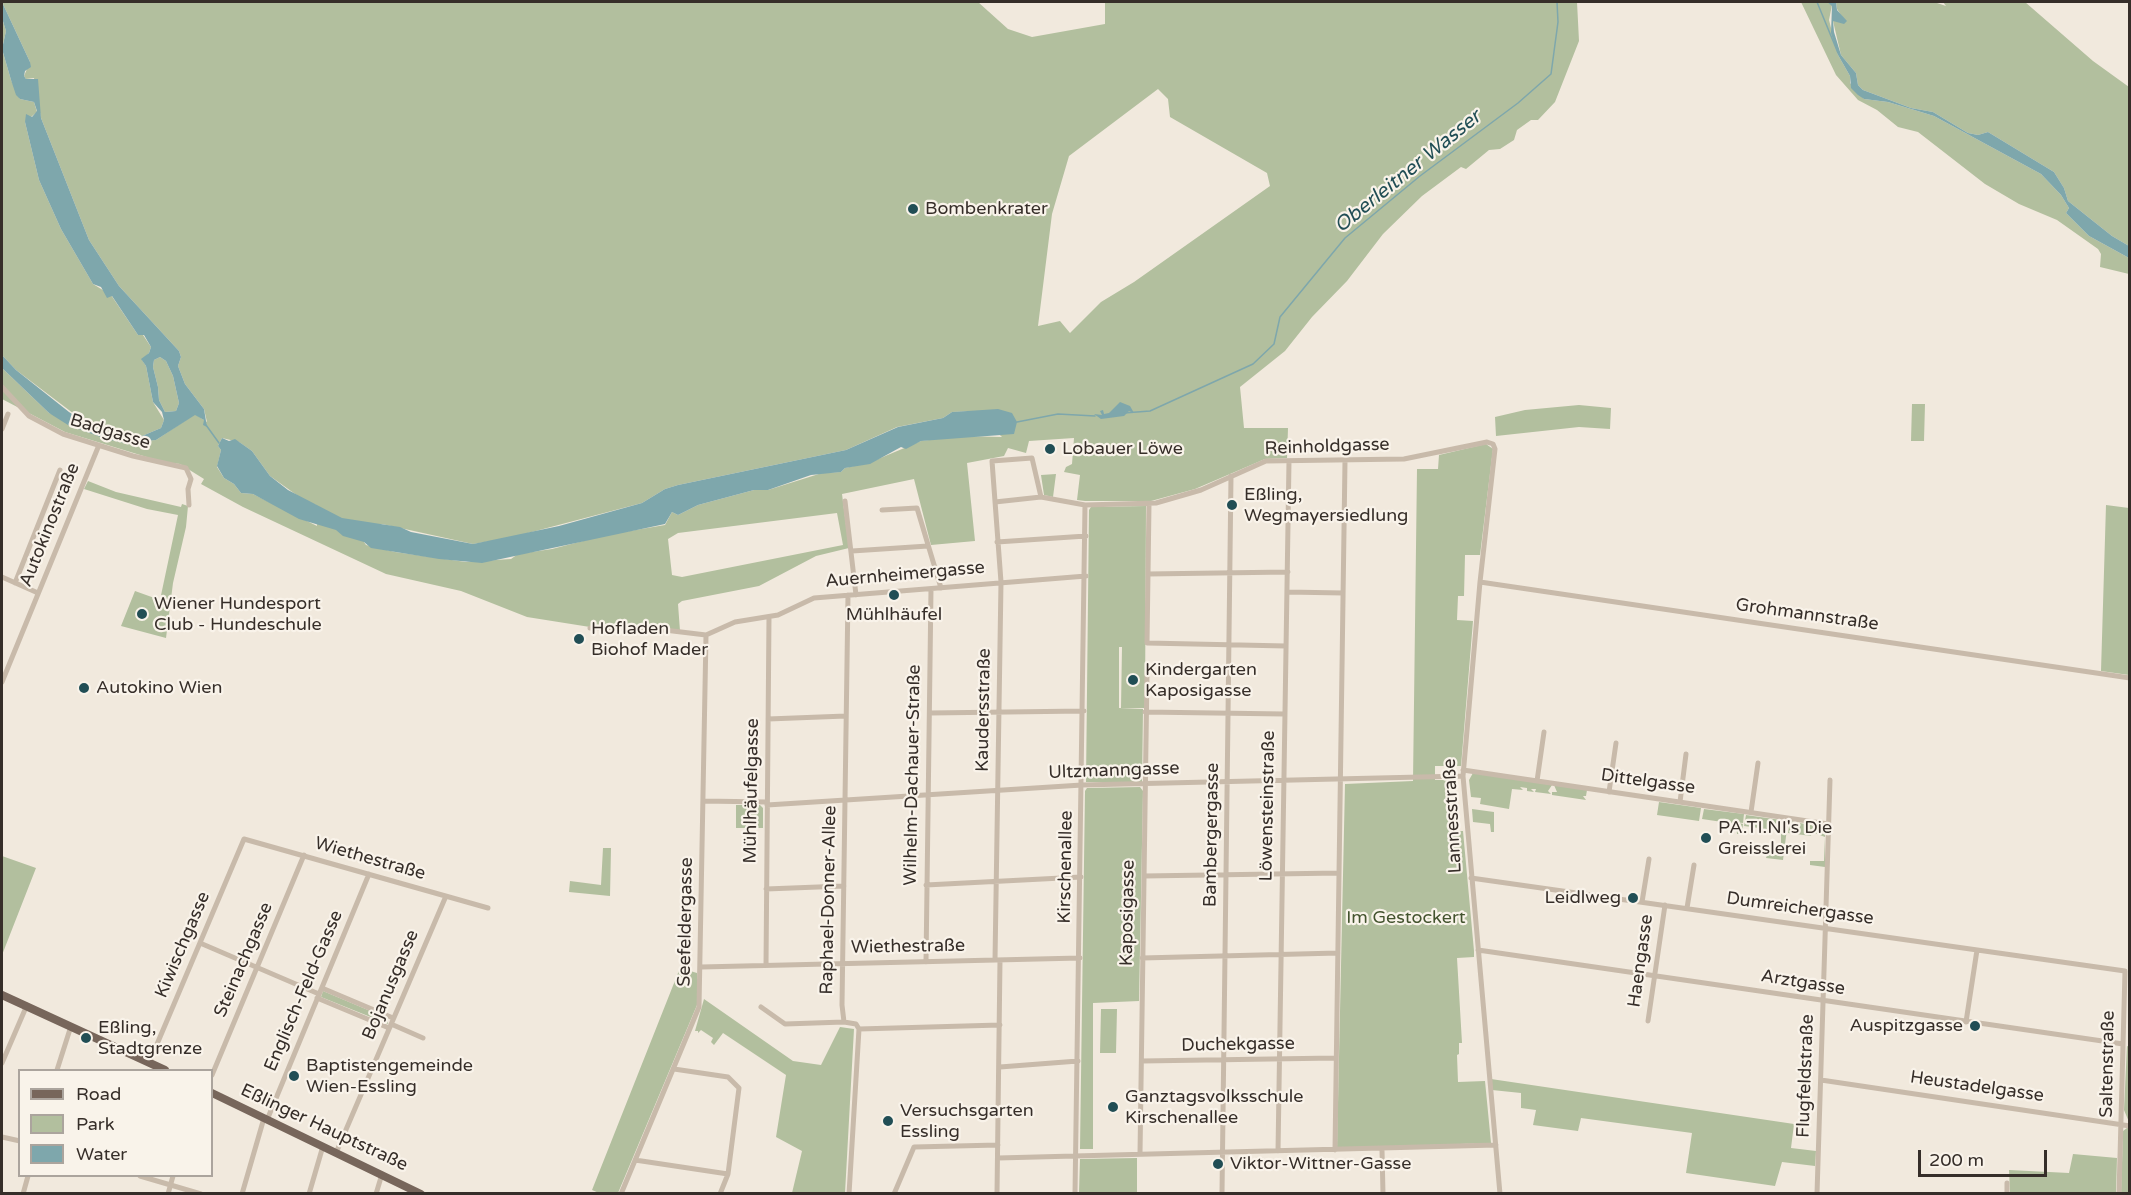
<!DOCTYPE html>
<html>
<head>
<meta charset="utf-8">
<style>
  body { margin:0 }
  #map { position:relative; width:2131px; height:1195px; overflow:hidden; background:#f1e9dd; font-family:"Varela Round",sans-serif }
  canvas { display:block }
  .frame { position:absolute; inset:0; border:3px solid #362e29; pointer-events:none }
  .legend { position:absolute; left:18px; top:1069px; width:195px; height:108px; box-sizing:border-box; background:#f9f3ea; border:2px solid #aba49d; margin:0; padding:8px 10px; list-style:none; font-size:18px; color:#362e29 }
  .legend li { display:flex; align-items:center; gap:12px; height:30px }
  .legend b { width:30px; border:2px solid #aba49d }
  .scale { position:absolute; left:1918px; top:1150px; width:129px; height:27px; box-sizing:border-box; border:3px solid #362e29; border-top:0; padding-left:8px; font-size:18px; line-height:21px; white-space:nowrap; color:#362e29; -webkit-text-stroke:4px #f9f3ea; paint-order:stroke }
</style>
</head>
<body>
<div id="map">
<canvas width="2131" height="1195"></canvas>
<div class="frame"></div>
<ul class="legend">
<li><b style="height:8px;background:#77665b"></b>Road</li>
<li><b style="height:16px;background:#b2bf9e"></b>Park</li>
<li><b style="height:16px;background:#7ea7ac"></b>Water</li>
</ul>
<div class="scale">200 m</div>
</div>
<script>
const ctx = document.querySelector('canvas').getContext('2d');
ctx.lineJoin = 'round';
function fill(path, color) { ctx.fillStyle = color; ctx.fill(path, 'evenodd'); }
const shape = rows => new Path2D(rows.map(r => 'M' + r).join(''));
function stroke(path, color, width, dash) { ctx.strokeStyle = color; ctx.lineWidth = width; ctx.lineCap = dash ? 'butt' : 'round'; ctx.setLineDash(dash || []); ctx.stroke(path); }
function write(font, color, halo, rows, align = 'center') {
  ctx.font = font + ' "Varela Round",sans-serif'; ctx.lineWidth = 4.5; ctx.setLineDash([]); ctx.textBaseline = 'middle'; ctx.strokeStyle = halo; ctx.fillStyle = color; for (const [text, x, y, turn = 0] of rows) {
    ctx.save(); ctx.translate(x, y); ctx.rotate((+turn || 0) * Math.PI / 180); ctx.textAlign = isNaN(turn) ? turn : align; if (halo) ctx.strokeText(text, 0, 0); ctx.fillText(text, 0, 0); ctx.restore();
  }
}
fill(shape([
  [2,2,978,2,1008,29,1032,37,1105,24,1105,2,1577,2,1579,41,1555,102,1538,120,1531,120,1517,130,1514,140,1500,149,1489,150,1466,169,1461,167,1422,196,1383,234,1347,281,1312,317,1285,351,1240,387,1244,428,1288,428,1287,458,1265,459,1195,489,1151,501,1085,501,1077,500,1080,475,1064,472,1066,467,1072,464,1074,438,1029,441,1026,453,1008,448,1004,456,967,463,975,541,931,545,914,479,842,494,849,548,816,556,759,586,682,601,678,604,680,631,652,628,647,621,642,627,590,627,527,617,461,591,386,574,243,507,201,484,204,479,180,464,163,462,65,432,2,399,2,368,49,413,125,442,156,440,195,414,207,422,204,409,185,384,178,366,181,357,179,351,119,286,89,240,41,118,34,78,26,79,24,76,30,62],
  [1158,89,1168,99,1170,117,1267,173,1270,186,1134,282,1101,302,1070,333,1060,321,1038,326,1052,214,1069,156],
  [974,411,1002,437,961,436,921,441,871,462,845,468,841,472,822,473,768,490,754,490,698,505,678,515,672,512,665,525,606,535,552,549,518,554,511,559,466,562,395,552,366,545,364,542,375,525,382,524,473,544,509,538,642,503,665,489,678,485,846,450,897,427,943,418,952,412],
  [222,438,239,442,252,451,270,476,305,501,316,505,317,526,253,494,241,493,234,484,224,478,217,467,221,450,218,446],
  [837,513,843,545,682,577,672,575,668,539,678,533],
  [1801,2,1827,2,1832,5,1829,20,1838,55,1850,76,1850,83,1864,99,1888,102,1934,116,2041,174,2061,195,2069,208,2066,213,2089,236,2129,258,2129,274,2100,267,2101,254,2098,249,2057,220,2019,204,1985,184,1918,132,1898,127,1877,110,1858,100,1836,75],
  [1836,2,1934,2,1946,6,1943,2,2025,2,2093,61,2129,87,2129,246,2112,236,2068,201,2064,188,2054,172,1988,132,1978,135,1968,133,1933,112,1911,108,1863,90,1858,85,1856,73,1841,55,1833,21,1843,18,1837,9],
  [2,18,6,31,2,49,11,80,20,99,34,102,37,112,25,122,39,180,61,229,93,284,111,295,138,335,143,335,151,347,149,353,142,360,146,366,153,402,164,420,161,428,142,436,124,436,90,426,16,370,2,355],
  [160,357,166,361,173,376,179,403,176,411,165,412,159,400,158,387,153,367,154,360],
  [1912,404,1925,404,1924,441,1911,441],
  [1579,405,1611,408,1610,429,1579,427,1496,436,1495,417,1525,410],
  [1486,444,1493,449,1480,555,1465,555,1464,596,1458,596,1457,620,1473,621,1461,766,1435,766,1435,780,1448,780,1451,831,1463,831,1474,951,1474,957,1457,958,1462,1043,1459,1043,1459,1054,1457,1055,1458,1082,1485,1081,1491,1143,1337,1148,1345,784,1413,781,1417,469,1438,469,1439,455],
  [1056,474,1053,497,1044,495,1041,475],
  [88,481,116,492,181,507,182,504,188,506,186,527,173,583,166,638,121,626,135,591,160,600,178,515,147,509,84,489],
  [2106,505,2129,508,2129,675,2101,671],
  [1146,506,1145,708,1121,708,1122,647,1119,647,1119,708,1143,709,1142,782,1086,782,1089,510,1091,507],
  [1473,773,1552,785,1548,791,1551,794,1535,792,1536,789,1531,789,1534,792,1527,791,1527,788,1520,787,1523,790,1512,789,1509,809,1480,804,1481,798,1471,797,1469,780],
  [1554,785,1587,790,1586,796,1583,796,1586,800,1552,795,1552,792,1557,792],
  [1140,787,1143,791,1139,1001,1093,1003,1093,1149,1080,1149,1085,791,1087,788],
  [1659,802,1701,808,1699,821,1657,815],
  [736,805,760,805,763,808,763,828,736,828],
  [1472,809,1494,812,1494,832,1491,832,1490,824,1473,822],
  [1704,809,1744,814,1743,823,1735,822,1743,824,1742,834,1737,834,1736,824,1702,819],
  [1746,815,1788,821,1783,860,1766,858,1767,855,1781,855,1781,831,1744,826],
  [1790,821,1825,828,1825,867,1810,865,1810,861,1824,861,1825,837,1812,832,1811,836,1788,833],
  [603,848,611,848,610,896,569,892,570,881,601,885],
  [2,856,36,868,2,955],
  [680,968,697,973,697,1005,618,1193,599,1193,592,1190],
  [323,991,387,1018,388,1024,321,997],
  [704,999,793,1061,821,1065,840,1027,854,1029,845,1193,792,1193,802,1151,776,1137,786,1075,723,1033,714,1045,711,1042,713,1038,701,1030,698,1033,698,1031,695,1031],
  [1101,1009,1117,1009,1116,1053,1100,1053],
  [2127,1046,2130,1047,2129,1122,2124,1110],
  [1491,1079,1794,1124,1791,1148,1816,1151,1815,1166,1782,1162,1775,1186,1686,1173,1692,1133,1581,1118,1578,1131,1533,1125,1536,1110,1521,1108,1521,1093,1492,1090],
  [2127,1128,2130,1128,2129,1193,2121,1194,2123,1131],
  [2073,1154,2117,1158,2116,1193,2010,1193,2009,1170,2069,1173],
  [1137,1158,1137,1193,1079,1193,1080,1159]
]), '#b2bf9e');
fill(shape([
  [2,2,30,62,31,67,25,71,24,76,26,79,38,79,41,118,89,240,119,286,179,351,181,357,178,366,185,384,204,409,207,427,203,425,204,420,195,415,156,440,125,443,106,439,68,425,49,413,2,368,2,355,16,370,69,412,90,426,105,432,124,436,142,436,161,428,164,420,162,412,153,402,146,366,141,359,149,353,151,347,144,335,138,335,112,296,107,298,101,287,93,284,61,229,39,180,25,122,26,114,32,117,37,111,34,102,20,99,16,95,11,80,2,49,6,31,2,18],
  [160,357,166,361,173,376,179,403,176,411,165,412,159,400,158,387,153,367,154,360],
  [1827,2,1836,2,1837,10,1847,21,1844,24,1833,21,1834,32,1841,55,1856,73,1858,85,1863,90,1911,108,1933,112,1968,133,1978,135,1988,132,2054,172,2064,188,2068,201,2112,236,2129,246,2129,258,2089,236,2066,213,2069,208,2061,195,2041,174,1934,116,1888,102,1864,99,1858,95,1851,88,1850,76,1838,55,1831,33,1832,6],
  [1120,402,1130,406,1134,413,1129,411,1124,416,1101,419,1094,414,1102,415,1100,411,1103,410,1104,414,1109,413],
  [998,409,1012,413,1017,422,1014,434,921,441,906,449,901,447,870,464,845,468,841,472,811,475,768,490,754,490,698,505,678,515,672,512,665,524,482,563,439,559,371,548,364,542,343,536,336,530,299,519,253,494,241,493,234,484,224,478,217,466,221,450,218,446,222,438,229,441,235,439,252,451,270,476,288,490,342,518,400,527,411,532,473,544,559,526,642,503,665,489,678,485,846,450,898,427,943,418,952,412]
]), '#7ea7ac');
stroke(shape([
  [1817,2,1838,53],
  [1124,413,1150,411,1253,364,1274,344,1280,317,1345,238,1420,176,1518,103,1551,74,1558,22,1557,2],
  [1017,422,1058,414,1095,416],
  [206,425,219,443]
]), '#7ea7ac', 1.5);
stroke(shape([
  [2,387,29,416,63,434,133,456,186,468,191,479,188,489,189,505],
  [2,429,8,414],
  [845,501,856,595],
  [995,502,1041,497,1085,505,1156,503,1201,490,1266,461,1404,459,1487,442,1493,444,1495,449,1480,582,1463,776,1500,1194],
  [1149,504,1147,643,1286,646],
  [882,510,917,508,941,588],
  [997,542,1086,536],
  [852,551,928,546],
  [1148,574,1288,572],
  [2,577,38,593],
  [1480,582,2130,678],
  [15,583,60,470],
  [1287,592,1343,593],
  [848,595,842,1005,844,1022,856,1024,859,1029],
  [590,628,648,628,706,635,735,622,778,615,814,598,1086,576],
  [2,682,99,445],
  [1145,712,1284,714],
  [930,713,1084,711],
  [768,719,846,716],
  [1463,770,1828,824],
  [1537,781,1544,732],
  [1609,792,1616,743],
  [703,801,766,802],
  [1680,802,1686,754],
  [767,805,1082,785,1463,776],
  [1751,812,1758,763],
  [1144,876,1339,873],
  [1471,878,2125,971,2119,1194],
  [926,885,1081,877],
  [766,889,844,886],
  [1642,902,1649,859],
  [1687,908,1694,865],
  [200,943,319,994],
  [1478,950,2123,1044],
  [1142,958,1338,953],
  [995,960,1001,582,992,461,1032,458,1041,497],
  [926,962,931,589],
  [766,965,769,617],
  [701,967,1080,958],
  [322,988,393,1018],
  [317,998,389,1028],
  [761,1007,785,1024,844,1022],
  [1648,1021,1665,905],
  [1966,1022,1977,950],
  [391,1024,423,1038],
  [859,1029,1000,1025],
  [1142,1061,1335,1058],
  [2,1063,27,1005],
  [149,1063,244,839,488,908],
  [1000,1067,1078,1061],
  [674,1069,728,1077,739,1088,728,1174],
  [57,1070,71,1026],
  [212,1075,304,855],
  [1821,1080,2130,1126],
  [267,1120,369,874],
  [2,1137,20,1141],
  [1335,1150,1345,461],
  [1382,1150,1383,1194],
  [1278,1151,1289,461],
  [336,1153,446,896],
  [1140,1154,1147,673],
  [998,1158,1496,1145],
  [635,1160,728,1174,720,1194],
  [140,1176,201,1194],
  [2007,1183,2007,1194],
  [23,1194,28,1176],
  [168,1194,173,1176],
  [242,1194,264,1118],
  [309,1194,323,1146],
  [376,1194,382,1174],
  [621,1194,699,1007,706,635],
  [849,1194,859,1029],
  [894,1194,914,1147,998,1145],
  [997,1194,1000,960],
  [1075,1194,1085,505],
  [1222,1194,1231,476],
  [1817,1194,1830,780]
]), '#c8baaa', 5);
stroke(shape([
  [2,995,165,1070],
  [212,1093,421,1194]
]), '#77665b', 8);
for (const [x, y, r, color] of [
  [913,209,6,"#214e55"],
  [1050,449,6,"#214e55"],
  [1232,505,6,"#214e55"],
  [894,595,6,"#214e55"],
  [142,614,6,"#214e55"],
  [579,639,6,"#214e55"],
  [1133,680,6,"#214e55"],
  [84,688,6,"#214e55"],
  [1706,838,6,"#214e55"],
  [1633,898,6,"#214e55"],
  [1975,1026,6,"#214e55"],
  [86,1038,6,"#214e55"],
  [294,1076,6,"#214e55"],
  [1113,1107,6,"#214e55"],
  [888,1121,6,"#214e55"],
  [1218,1164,6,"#214e55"]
]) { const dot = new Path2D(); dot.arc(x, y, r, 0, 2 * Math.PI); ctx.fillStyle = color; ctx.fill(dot); stroke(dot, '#f9f3ea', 2); }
write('18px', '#362e29', '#f9f3ea', [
  ["Bombenkrater",925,209],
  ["Lobauer Löwe",1062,449],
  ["Eßling,",1244,495],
  ["Wegmayersiedlung",1244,516],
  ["Wiener Hundesport",154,604],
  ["Club - Hundeschule",154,625],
  ["Mühlhäufel",894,615,"center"],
  ["Hofladen",591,629],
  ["Biohof Mader",591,650],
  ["Kindergarten",1145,670],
  ["Kaposigasse",1145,691],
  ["Autokino Wien",96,688],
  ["PA.TI.NI's Die",1718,828],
  ["Greisslerei",1718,849],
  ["Leidlweg",1621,898,"right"],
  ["Auspitzgasse",1963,1026,"right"],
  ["Eßling,",98,1028],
  ["Stadtgrenze",98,1049],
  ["Baptistengemeinde",306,1066],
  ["Wien-Essling",306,1087],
  ["Ganztagsvolksschule",1125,1097],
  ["Kirschenallee",1125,1118],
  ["Versuchsgarten",900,1111],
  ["Essling",900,1132],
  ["Viktor-Wittner-Gasse",1230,1164]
], 'left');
write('18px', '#362e29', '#f9f3ea', [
  ["Badgasse",110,432,17],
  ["Reinholdgasse",1327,447,-2],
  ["Autokinostraße",50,525,-68],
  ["Auernheimergasse",905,575,-5],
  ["Grohmannstraße",1807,615,8],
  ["Kaudersstraße",984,710,-89],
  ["Ultzmanngasse",1114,771,-2],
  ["Wilhelm-Dachauer-Straße",913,775,-89],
  ["Dittelgasse",1648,782,8],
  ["Mühlhäufelgasse",752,791,-89],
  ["Löwensteinstraße",1268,806,-89],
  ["Lannesstraße",1453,816,-93],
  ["Bambergergasse",1212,835,-89],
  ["Wiethestraße",370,859,16],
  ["Kirschenallee",1066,867,-89],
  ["Raphael-Donner-Allee",829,900,-89],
  ["Dumreichergasse",1800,909,8],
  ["Kaposigasse",1128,913,-89],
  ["Seefeldergasse",686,922,-89],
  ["Kiwischgasse",183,945,-67],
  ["Wiethestraße",908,947,-1],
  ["Steinachgasse",244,960,-67],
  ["Haengasse",1641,961,-82],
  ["Arztgasse",1803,983,9],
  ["Bojanusgasse",391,985,-67],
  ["Englisch-Feld-Gasse",304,991,-67],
  ["Duchekgasse",1238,1045,-1],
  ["Saltenstraße",2108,1064,-89],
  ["Flugfeldstraße",1806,1076,-88],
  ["Heustadelgasse",1977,1087,8],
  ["Eßlinger Hauptstraße",324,1128,25]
]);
write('18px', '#43532e', '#f9f3ea', [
  ["Im Gestockert",1406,918]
]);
write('italic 20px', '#214e55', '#f9f3ea', [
  ["Oberleitner Wasser",1408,172,-39]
]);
</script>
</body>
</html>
